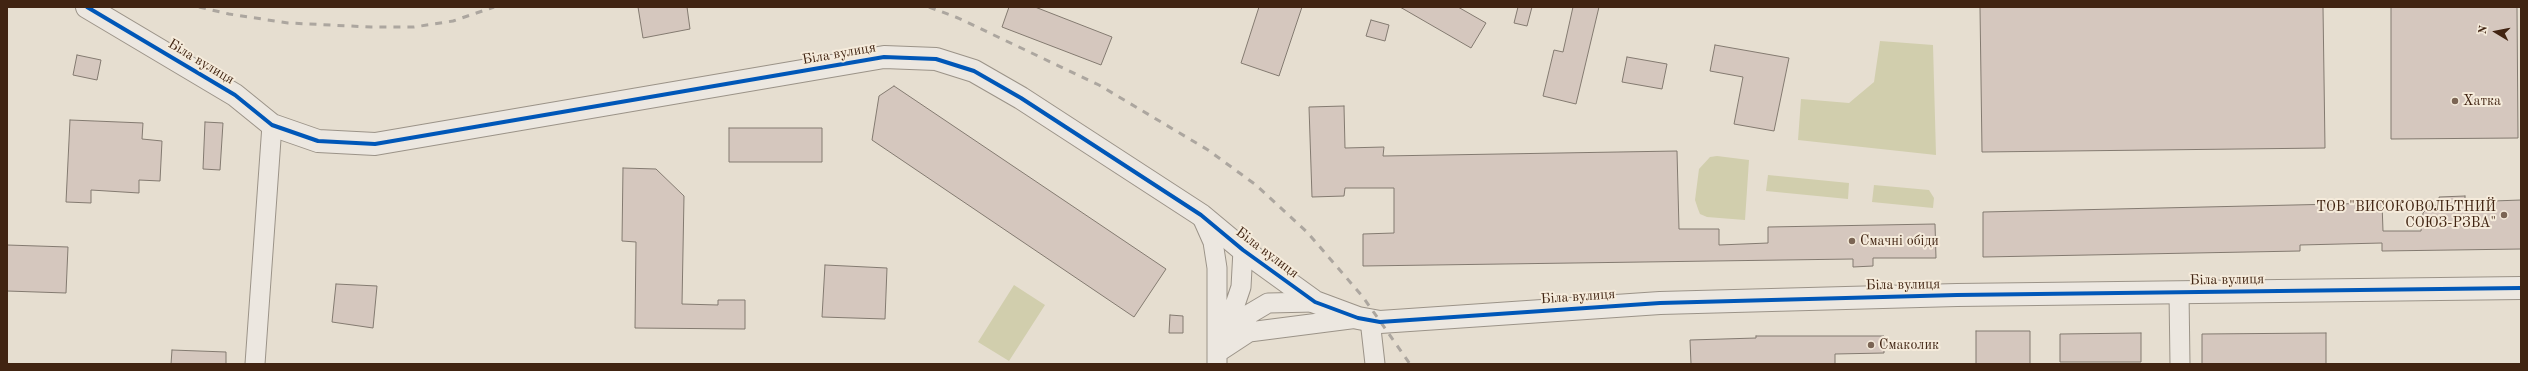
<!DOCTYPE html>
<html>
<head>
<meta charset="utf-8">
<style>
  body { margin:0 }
  #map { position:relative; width:2528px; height:371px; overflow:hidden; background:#e6ded0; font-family:"Old Standard TT",serif }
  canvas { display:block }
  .frame { position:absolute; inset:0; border:8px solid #412412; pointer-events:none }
  .north { position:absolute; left:2476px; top:12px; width:40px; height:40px; -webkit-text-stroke:3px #f5ebdb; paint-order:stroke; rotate:280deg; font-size:11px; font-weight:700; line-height:16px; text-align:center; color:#412412 }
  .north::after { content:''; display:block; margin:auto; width:14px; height:18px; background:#412412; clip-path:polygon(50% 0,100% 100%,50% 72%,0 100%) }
</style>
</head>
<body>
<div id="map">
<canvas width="2528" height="371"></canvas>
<div class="frame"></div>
<div class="north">N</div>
</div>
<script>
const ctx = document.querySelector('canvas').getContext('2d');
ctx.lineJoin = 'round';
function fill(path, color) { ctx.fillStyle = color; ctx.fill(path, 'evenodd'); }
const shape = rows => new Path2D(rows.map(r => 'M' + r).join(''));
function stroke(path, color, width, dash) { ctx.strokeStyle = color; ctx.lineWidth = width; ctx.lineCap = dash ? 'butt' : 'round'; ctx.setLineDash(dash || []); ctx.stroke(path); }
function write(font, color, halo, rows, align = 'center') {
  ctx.font = font + ' "Old Standard TT",serif'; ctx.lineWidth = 4; ctx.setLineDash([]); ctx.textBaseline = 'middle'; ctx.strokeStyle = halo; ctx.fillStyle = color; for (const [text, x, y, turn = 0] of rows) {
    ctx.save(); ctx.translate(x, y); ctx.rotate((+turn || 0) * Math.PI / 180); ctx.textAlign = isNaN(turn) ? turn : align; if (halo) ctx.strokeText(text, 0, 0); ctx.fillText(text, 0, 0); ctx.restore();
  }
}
fill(shape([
  [1880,41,1933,45,1936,155,1798,140,1801,99,1849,103,1874,82],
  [1717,156,1749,160,1745,220,1707,217,1700,214,1698,209,1695,200,1699,169,1710,157],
  [1768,175,1849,183,1848,199,1766,191],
  [1874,185,1929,190,1934,198,1933,208,1872,202],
  [1014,285,1045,305,1009,361,978,342]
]), '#d1cead');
const building = shape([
  [638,7,687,7,690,29,643,38,638,7],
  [1009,7,1035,7,1112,37,1101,65,1002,27,1009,7],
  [1259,7,1302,7,1279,76,1241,63,1259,7],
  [1400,7,1458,7,1486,23,1471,48,1400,7],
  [1518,7,1532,7,1527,26,1514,23,1518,7],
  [1573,7,1599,7,1576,104,1543,96,1554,50,1563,52,1573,7],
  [1980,7,2323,7,2325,148,1982,152,1980,7],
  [2391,7,2517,7,2518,138,2391,139,2391,7],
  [1371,20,1389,25,1385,41,1366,36,1371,20],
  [1715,45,1789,58,1774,131,1734,124,1743,77,1710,71,1715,45],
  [77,55,101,60,97,80,73,75,77,55],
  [1627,57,1667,64,1662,89,1622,82,1627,57],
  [894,86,1166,269,1134,317,872,140,879,96,894,86],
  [1344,106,1345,148,1384,147,1383,156,1677,151,1679,229,1719,229,1719,245,1768,243,1768,227,1935,224,1936,258,1873,258,1873,266,1853,267,1853,259,1363,266,1363,234,1394,233,1394,188,1345,188,1344,196,1312,197,1309,107,1344,106],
  [70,120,143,123,142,139,162,141,160,181,139,180,139,193,91,190,91,203,66,202,70,120],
  [205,122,223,123,220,170,203,169,205,122],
  [729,128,822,128,822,162,729,162,729,128],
  [623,168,656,169,684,196,682,304,718,305,718,300,745,300,745,329,635,328,636,242,622,241,623,168],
  [2465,196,2465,202,2521,200,2521,249,2382,251,2382,243,2300,245,2300,251,1983,257,1983,212,2382,203,2383,231,2421,231,2423,213,2429,206,2440,205,2439,197,2465,196],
  [7,245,68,247,66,293,7,291,7,245],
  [825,265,887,268,885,319,822,317,825,265],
  [336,284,377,286,373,328,332,322,336,284],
  [1170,315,1183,316,1183,333,1169,333,1170,315],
  [1976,331,2030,331,2030,364,1976,364,1976,331],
  [2141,333,2141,362,2060,362,2060,334,2141,333],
  [2326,333,2326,364,2202,364,2202,334,2326,333],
  [1756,336,1884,336,1884,353,1835,354,1835,364,1691,364,1690,340,1756,338,1756,336],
  [172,350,226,352,226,364,171,364,172,350]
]);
fill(building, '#d5c7be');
stroke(building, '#837a70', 1);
const minor = shape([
  [1201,215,1213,242,1217,268,1217,364],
  [2179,292,2180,364],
  [1370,320,1375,364],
  [1225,334,1241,287,1243,250],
  [1227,340,1246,316,1268,303,1315,302],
  [1217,353,1249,332,1358,318],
  [255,364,272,125]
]);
const tertiary = shape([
  [87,7,235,95,272,125,318,141,375,144,884,57,936,59,974,71,1021,98,1201,215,1243,250,1315,302,1358,318,1380,322,1660,303,1957,295,2521,288]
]);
stroke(minor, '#9b9388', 21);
stroke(tertiary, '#9b9388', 24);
stroke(minor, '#ece7e0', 19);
stroke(tertiary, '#ece7e0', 22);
stroke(shape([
  [199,7,229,14,288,23,371,27,414,27,453,21,494,7],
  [929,7,958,18,1099,85,1208,150,1256,185,1307,232,1363,297,1410,364]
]), '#aca69f', 3, [7, 7]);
stroke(shape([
  [87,7,235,95,272,125,318,141,375,144,884,57,936,59,974,71,1021,98,1201,215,1243,250,1315,302,1358,318,1380,322,1660,303,1957,295,2521,288]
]), '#0057b8', 4);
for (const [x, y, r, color] of [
  [2455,101,4,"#7b6554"],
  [2504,215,4,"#7b6554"],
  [1852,241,4,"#7b6554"],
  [1871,345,4,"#7b6554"]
]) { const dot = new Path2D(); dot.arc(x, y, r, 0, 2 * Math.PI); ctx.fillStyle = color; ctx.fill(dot); stroke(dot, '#f5ebdb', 1.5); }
write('14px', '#412412', '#f5ebdb', [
  ["Біла вулиця",839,54,-10],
  ["Біла вулиця",201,62,31],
  ["Біла вулиця",1267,253,37],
  ["Біла вулиця",2227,280,-1],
  ["Біла вулиця",1903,285,-1],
  ["Біла вулиця",1578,297,-4]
]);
write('14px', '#412412', '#f5ebdb', [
  ["Хатка",2463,101],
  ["ТОВ \"ВИСОКОВОЛЬТНИЙ",2496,207,"right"],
  ["СОЮЗ-РЗВА\"",2496,223,"right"],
  ["Смачні обіди",1860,241],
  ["Смаколик",1879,345]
], 'left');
</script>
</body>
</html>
